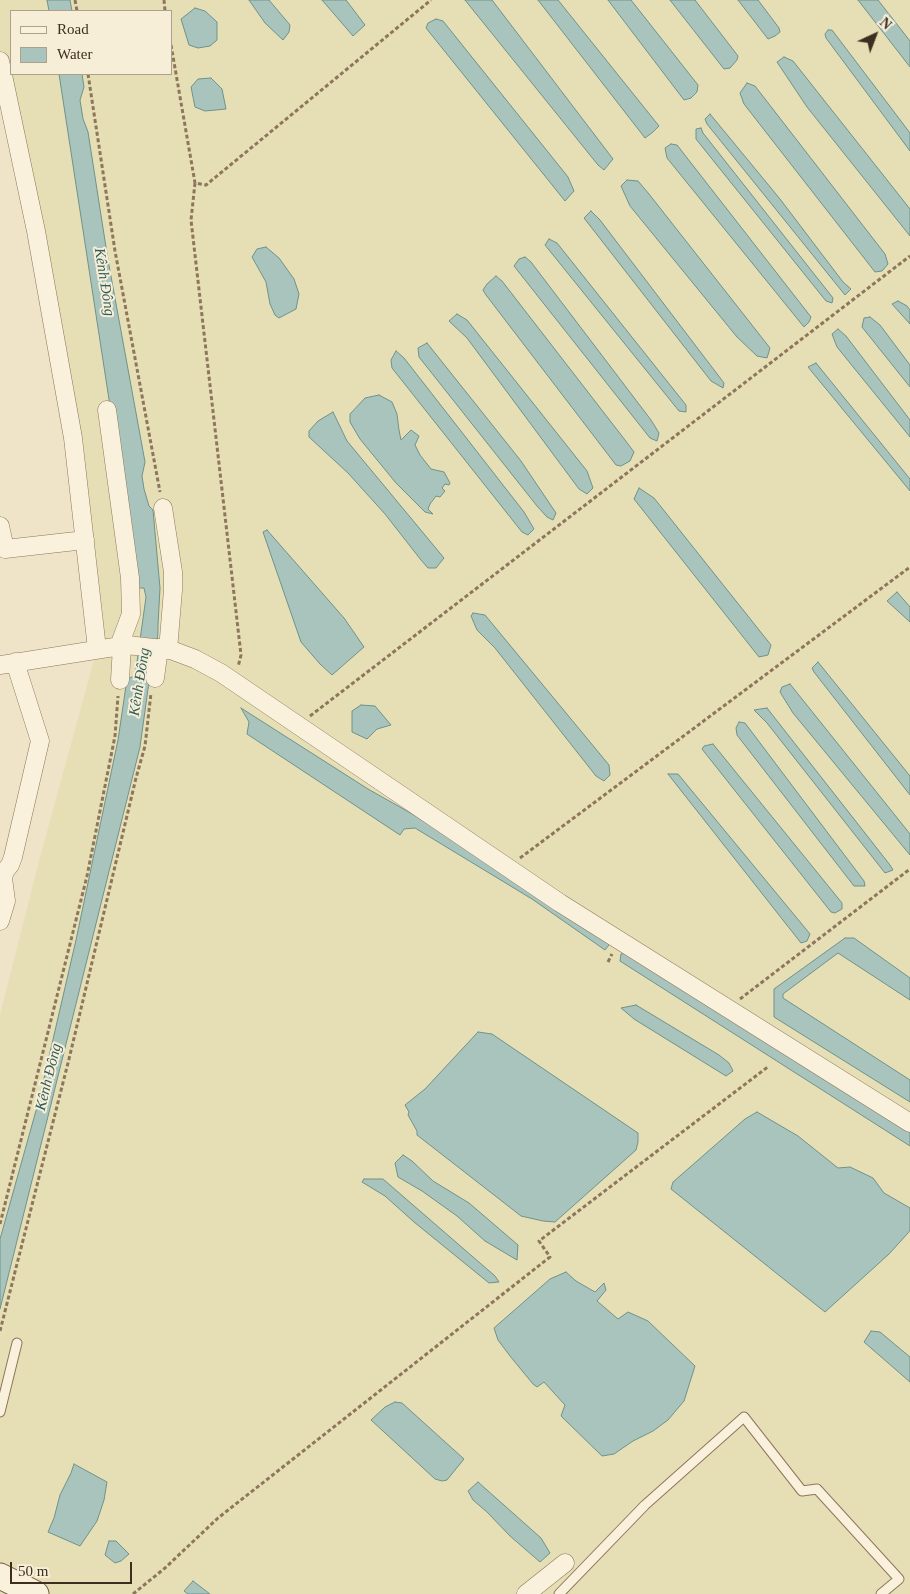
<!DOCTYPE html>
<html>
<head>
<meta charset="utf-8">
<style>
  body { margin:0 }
  #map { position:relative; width:910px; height:1594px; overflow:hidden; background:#f0e4c8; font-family:"Times New Roman",serif }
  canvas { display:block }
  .legend { position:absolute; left:10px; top:10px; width:162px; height:65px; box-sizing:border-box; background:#f7eed8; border:1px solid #ada18e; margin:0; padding:6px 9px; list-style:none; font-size:15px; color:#3d2e20 }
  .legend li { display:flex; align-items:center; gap:10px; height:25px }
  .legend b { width:25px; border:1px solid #ada18e }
  .north { position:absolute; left:850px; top:10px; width:50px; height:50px; -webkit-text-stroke:4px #f7eed8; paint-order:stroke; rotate:43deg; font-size:14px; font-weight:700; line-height:20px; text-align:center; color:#3d2e20 }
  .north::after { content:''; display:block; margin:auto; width:18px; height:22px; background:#3d2e20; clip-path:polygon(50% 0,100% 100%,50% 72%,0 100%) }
  .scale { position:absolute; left:10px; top:1562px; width:122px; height:22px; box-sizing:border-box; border:2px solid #3d2e20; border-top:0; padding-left:6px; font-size:15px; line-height:18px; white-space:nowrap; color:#3d2e20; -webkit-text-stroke:4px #f7eed8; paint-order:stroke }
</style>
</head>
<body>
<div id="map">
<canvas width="910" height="1594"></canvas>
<ul class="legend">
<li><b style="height:6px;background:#faf1dc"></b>Road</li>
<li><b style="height:14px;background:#a9c4bc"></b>Water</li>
</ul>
<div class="north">N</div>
<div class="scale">50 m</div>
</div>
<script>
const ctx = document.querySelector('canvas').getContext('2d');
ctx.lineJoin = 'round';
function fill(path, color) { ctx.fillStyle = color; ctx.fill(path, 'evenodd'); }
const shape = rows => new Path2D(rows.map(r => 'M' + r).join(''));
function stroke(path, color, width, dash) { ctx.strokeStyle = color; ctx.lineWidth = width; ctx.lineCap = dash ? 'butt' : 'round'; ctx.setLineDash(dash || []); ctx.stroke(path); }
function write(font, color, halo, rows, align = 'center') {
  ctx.font = font + ' "Times New Roman",serif'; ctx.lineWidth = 4; ctx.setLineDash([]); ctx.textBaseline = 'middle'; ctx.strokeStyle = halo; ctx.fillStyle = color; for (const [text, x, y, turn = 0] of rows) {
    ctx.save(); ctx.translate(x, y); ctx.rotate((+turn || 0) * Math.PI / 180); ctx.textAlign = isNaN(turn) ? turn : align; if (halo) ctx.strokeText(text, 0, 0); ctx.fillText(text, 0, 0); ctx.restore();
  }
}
fill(shape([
  [0,0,910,0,910,1594,0,1594,0,1015,39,861,97,649,85,540,0,61],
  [11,11,171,11,171,74,11,74]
]), '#e6deb5');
const water = shape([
  [47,0,70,0,72,11,49,11,47,0],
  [249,0,269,0,290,25,289,32,283,40,265,23,249,0],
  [322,0,346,0,365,25,353,36,322,0],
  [465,0,492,0,613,159,604,170,598,165,465,0],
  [538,0,558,0,659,126,653,132,645,138,538,0],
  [608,0,631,0,698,85,697,92,691,98,684,100,608,0],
  [670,0,695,0,738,56,737,60,730,68,724,69,670,0],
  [738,0,758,0,779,28,780,32,775,36,768,39,738,0],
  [858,0,878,0,910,41,910,67,858,0],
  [195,8,205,11,217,22,217,40,210,46,198,48,189,45,181,19,195,8],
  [436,19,443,21,568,177,574,191,565,201,426,28,428,23,436,19],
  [828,30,832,30,910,133,910,151,826,38,825,34,828,30],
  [784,57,793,61,910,209,910,236,807,107,777,62,784,57],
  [59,74,82,74,84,87,80,100,83,119,88,132,108,260,145,462,142,476,144,489,149,506,153,510,160,588,158,625,158,633,155,658,148,689,140,747,0,1309,0,1239,39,1100,76,940,118,740,127,679,135,676,146,597,144,588,138,588,59,74],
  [211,78,222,89,226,109,205,111,195,107,191,87,198,79,211,78],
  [747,83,755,86,885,254,888,264,882,271,875,272,744,104,740,93,747,83],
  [710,114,780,199,843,282,851,289,845,295,707,124,705,119,710,114],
  [701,128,703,133,833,298,832,303,826,301,696,139,696,129,701,128],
  [671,144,677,145,811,317,809,322,804,327,667,158,665,148,671,144],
  [627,180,638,181,649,194,770,348,767,358,757,356,737,337,630,206,621,186,627,180],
  [591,211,600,220,724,383,723,388,711,381,584,218,591,211],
  [549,239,557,243,686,405,686,412,679,411,545,245,549,239],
  [266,247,279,258,294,279,299,294,296,309,279,318,275,315,270,304,266,282,252,257,257,249,266,247],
  [525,257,531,262,651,420,659,433,657,441,650,438,514,266,519,259,525,257],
  [496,276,502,281,625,440,634,452,630,461,621,466,616,465,486,295,483,290,487,284,496,276],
  [898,301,907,306,910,310,910,324,892,304,898,301],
  [457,314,467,320,587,471,593,488,587,494,579,489,467,338,449,321,457,314],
  [870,317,880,325,910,365,910,387,862,327,864,318,870,317],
  [838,329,846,336,910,420,910,437,837,347,832,334,838,329],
  [427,343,521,461,556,513,553,520,547,517,537,506,419,357,418,348,427,343],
  [396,351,404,358,524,512,534,529,528,535,522,532,392,368,391,360,396,351],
  [816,363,910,479,910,491,808,367,816,363],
  [379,395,392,402,397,414,399,430,401,440,411,430,419,436,415,445,420,455,431,469,444,472,450,483,449,485,445,484,442,488,445,491,440,497,436,496,430,504,428,509,433,514,425,512,396,483,360,439,350,422,350,414,365,398,379,395],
  [333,412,347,441,444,558,436,568,428,568,421,560,385,514,348,473,309,437,309,431,318,421,333,412],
  [639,488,654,498,771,645,768,655,759,657,634,499,639,488],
  [267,530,344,618,364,647,332,675,320,664,301,642,263,532,267,530],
  [897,592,910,607,910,622,887,601,897,592],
  [473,613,485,615,609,765,610,775,604,781,596,776,495,648,477,630,471,616,473,613],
  [818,662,910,776,910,795,814,672,812,668,818,662],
  [790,684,910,834,910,855,793,713,780,692,782,687,790,684],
  [361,705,375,706,391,725,377,729,367,739,352,732,352,711,361,705],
  [241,708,368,789,414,815,612,941,605,950,532,899,415,828,404,829,400,835,247,734,249,722,241,708],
  [767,708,890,865,893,870,885,873,767,723,754,710,767,708],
  [739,722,745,723,864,881,865,886,854,886,737,735,736,728,739,722],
  [713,744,842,903,842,909,835,913,831,912,702,749,704,746,713,744],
  [668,774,678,774,810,934,807,941,801,943,668,774],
  [845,938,854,938,910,978,910,1000,838,953,783,994,783,998,910,1080,910,1102,774,1017,774,989,845,938],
  [627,953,910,1129,910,1146,620,961,621,954,627,953],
  [636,1005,719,1055,729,1063,733,1071,726,1076,634,1019,621,1008,636,1005],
  [478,1032,492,1034,638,1133,638,1142,636,1150,555,1222,543,1221,521,1216,417,1135,417,1131,408,1115,409,1112,405,1105,425,1089,478,1032],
  [757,1112,798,1136,838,1168,850,1167,873,1178,884,1193,910,1208,910,1230,908,1233,889,1254,825,1312,671,1189,673,1182,745,1119,757,1112],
  [403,1155,412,1161,433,1181,469,1203,518,1245,517,1260,485,1241,457,1216,422,1191,398,1177,395,1163,403,1155],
  [364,1179,383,1179,495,1276,499,1282,489,1283,414,1222,385,1196,362,1182,364,1179],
  [566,1272,576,1281,595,1292,604,1283,606,1290,597,1301,618,1319,628,1312,648,1321,695,1366,684,1401,668,1420,653,1431,633,1441,614,1454,602,1456,561,1416,565,1405,544,1382,537,1387,533,1384,510,1356,498,1340,494,1328,550,1279,566,1272],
  [871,1331,880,1332,910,1357,910,1382,864,1342,871,1331],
  [395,1402,402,1403,464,1459,447,1480,442,1481,435,1479,371,1420,385,1407,395,1402],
  [74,1464,107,1482,104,1500,97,1521,80,1546,48,1532,54,1518,60,1495,71,1473,74,1464],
  [478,1482,541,1538,550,1553,540,1562,510,1536,487,1512,473,1500,468,1491,478,1482],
  [109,1541,116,1541,129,1554,121,1561,115,1563,105,1555,109,1541],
  [193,1581,210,1594,188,1594,184,1591,193,1581]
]);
fill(water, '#a9c4bc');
stroke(water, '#6f938a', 1);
const lane = shape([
  [0,1412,17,1343],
  [559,1594,645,1505,744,1417,802,1491,817,1489,899,1579,881,1594]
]);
const street = shape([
  [0,61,36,231,73,438,97,649],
  [107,410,130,578,131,614,119,646],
  [163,508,173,572,173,590,168,650],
  [0,526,5,549,85,540],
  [0,665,127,645,171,650,195,659,221,673,560,903,910,1123],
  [155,678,159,648],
  [120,680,122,646],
  [0,921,6,901,3,878,5,871,10,865,13,857,40,741,15,662],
  [526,1594,565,1563]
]);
const secondary = shape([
  [0,1576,36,1594]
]);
stroke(lane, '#8d765c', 11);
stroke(street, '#8d765c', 19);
stroke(secondary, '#6f573f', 27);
stroke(shape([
  [75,0,77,11],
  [164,0,165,11],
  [171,45,195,183,206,185,431,0],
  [88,74,115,251,160,492],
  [195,183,191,220,241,655,238,667],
  [310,716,910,256],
  [520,858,910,567],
  [608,962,612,954],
  [740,999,910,869],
  [0,1224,87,876,115,736,118,696],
  [0,1331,69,1059,136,778,145,746,151,693],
  [133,1594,165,1568,218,1518,550,1257,539,1241,769,1066]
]), '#8d765c', 3, [4, 2.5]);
stroke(lane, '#faf1dc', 9);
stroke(street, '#faf1dc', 18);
stroke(secondary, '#faf1dc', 25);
write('italic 15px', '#2f5d5a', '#f7eed8', [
  ["Kênh Đông",104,282,81],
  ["Kênh Đông",140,682,-81],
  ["Kênh Đông",49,1077,-76]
]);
</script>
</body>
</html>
